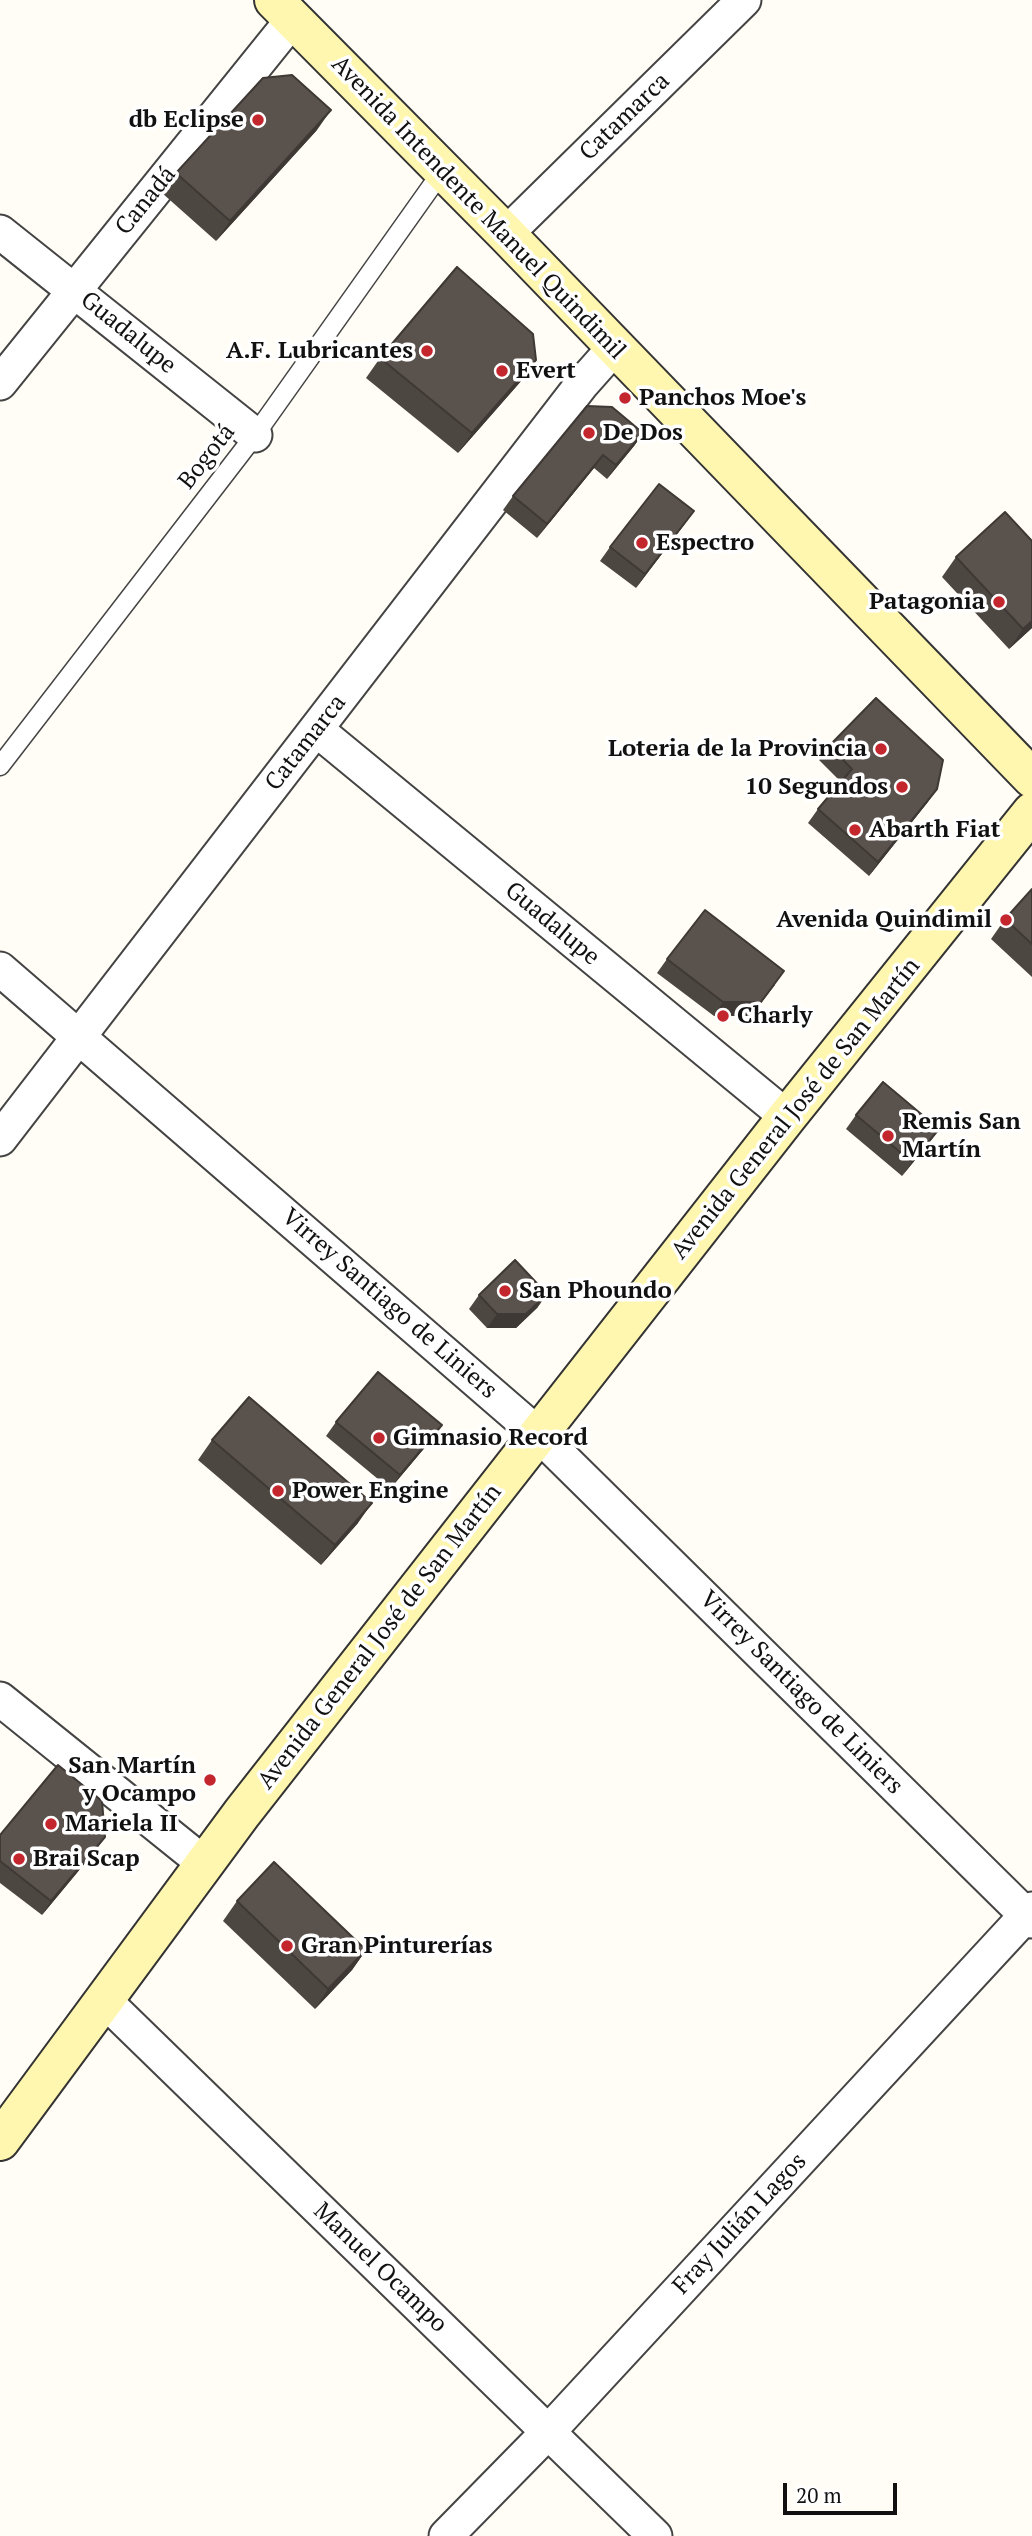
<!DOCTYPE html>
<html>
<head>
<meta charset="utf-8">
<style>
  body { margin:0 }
  #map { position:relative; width:1032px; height:2536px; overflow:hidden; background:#fffdf5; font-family:"PT Serif",serif }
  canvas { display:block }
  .scale { position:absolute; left:783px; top:2483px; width:114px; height:32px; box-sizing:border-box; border:4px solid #111; border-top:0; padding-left:9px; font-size:21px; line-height:24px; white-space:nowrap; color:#111; -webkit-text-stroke:5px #fff; paint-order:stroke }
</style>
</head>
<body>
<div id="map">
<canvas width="1032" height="2536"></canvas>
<div class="scale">20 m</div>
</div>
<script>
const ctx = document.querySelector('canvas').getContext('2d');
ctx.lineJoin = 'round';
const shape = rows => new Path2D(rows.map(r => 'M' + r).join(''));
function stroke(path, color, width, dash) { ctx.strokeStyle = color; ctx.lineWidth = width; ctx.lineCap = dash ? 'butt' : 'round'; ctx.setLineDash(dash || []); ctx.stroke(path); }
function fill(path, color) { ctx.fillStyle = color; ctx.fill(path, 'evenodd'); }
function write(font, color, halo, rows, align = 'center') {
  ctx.font = font + ' "PT Serif",serif'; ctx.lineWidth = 7; ctx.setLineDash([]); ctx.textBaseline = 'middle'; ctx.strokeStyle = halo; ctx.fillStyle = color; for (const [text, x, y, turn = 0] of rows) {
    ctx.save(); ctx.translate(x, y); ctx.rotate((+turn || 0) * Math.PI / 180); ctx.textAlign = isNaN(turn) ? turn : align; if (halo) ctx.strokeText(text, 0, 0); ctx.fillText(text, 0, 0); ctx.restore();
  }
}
const lane = shape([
  [0,766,255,435,443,170]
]);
const street = shape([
  [0,232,255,435],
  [506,234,744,0],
  [0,383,293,19],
  [317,730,787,1117],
  [0,969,539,1435,1032,1921],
  [0,1139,582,384,614,348],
  [0,1699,205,1864],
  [105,2001,655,2536],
  [446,2536,549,2431,1032,1909]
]);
const secondary = shape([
  [274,0,506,234,1032,778],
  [0,2141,242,1813,787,1117,1032,812]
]);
stroke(lane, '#444', 21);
stroke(street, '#444', 37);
stroke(secondary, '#333', 42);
stroke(lane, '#fff', 18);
stroke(street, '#fff', 33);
stroke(secondary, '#fff6b0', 38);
fill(shape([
  [317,130,216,241,162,193,176,173],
  [380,358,536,360,522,380,458,453,366,378],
  [643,433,634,446,607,479,594,468,537,538,503,510,513,496],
  [694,511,636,588,600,561,610,547],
  [956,557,1032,628,1009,649,942,577],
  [829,746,937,789,927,803,869,876,808,823,818,809,841,782,819,760],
  [1032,889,1032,977,991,939,1005,919],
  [667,959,775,985,751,1016,714,1016,657,973],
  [856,1115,939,1129,929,1143,902,1176,846,1129],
  [547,1294,537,1308,516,1328,487,1328,469,1309,479,1295],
  [336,1422,442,1425,432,1439,390,1489,326,1436],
  [212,1440,358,1523,321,1565,198,1460],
  [0,1835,105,1837,95,1851,42,1915,0,1883],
  [237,1901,366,1950,352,1970,315,2009,223,1921]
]), '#4d4742');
fill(shape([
  [331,110,317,130,216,241,230,221],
  [536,360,522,380,458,453,472,433],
  [643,433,634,446,607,479,616,465],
  [603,455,594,468,537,538,547,524],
  [694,511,684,525,636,588,645,574],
  [1032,621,1032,628,1009,649,1023,629],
  [937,789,927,803,869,876,878,862],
  [784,971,751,1016,714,1016,723,1002],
  [939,1129,929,1143,902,1176,912,1162],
  [547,1294,537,1308,516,1328,487,1328,497,1314],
  [442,1425,432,1439,390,1489,400,1475],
  [372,1503,358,1523,321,1565,335,1545],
  [105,1837,95,1851,42,1915,51,1901],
  [366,1950,352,1970,315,2009,328,1989]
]), '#3f3936');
const building = shape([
  [292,75,331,110,230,221,176,173,263,78,292,75],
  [457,267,533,334,536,360,472,433,380,358,457,267],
  [587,406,612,407,643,433,616,465,603,455,547,524,513,496,587,406],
  [659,484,694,511,645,574,610,547,659,484],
  [1005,512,1032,541,1032,621,1023,629,956,557,1005,512],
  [876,698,943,760,937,789,878,862,818,809,852,769,829,746,876,698],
  [1032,889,1032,944,1005,919,1032,889],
  [705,910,784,971,761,1002,723,1002,667,959,705,910],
  [883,1082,939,1129,912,1162,856,1115,883,1082],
  [515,1260,547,1294,526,1314,497,1314,479,1295,515,1260],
  [378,1372,442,1425,400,1475,336,1422,378,1372],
  [249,1397,372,1503,335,1545,212,1440,249,1397],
  [58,1765,102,1801,105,1837,51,1901,0,1861,0,1835,58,1765],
  [274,1862,366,1950,328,1989,237,1901,274,1862]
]);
fill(building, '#5a524d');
stroke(building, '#3f3936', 2);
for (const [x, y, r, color] of [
  [258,120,7,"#c4262e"],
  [427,351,7,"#c4262e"],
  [502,371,7,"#c4262e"],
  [625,398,7,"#c4262e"],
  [589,433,7,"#c4262e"],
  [642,543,7,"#c4262e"],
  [999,602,7,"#c4262e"],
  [881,749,7,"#c4262e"],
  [902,787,7,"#c4262e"],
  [855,830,7,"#c4262e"],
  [1006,920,7,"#c4262e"],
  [723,1016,7,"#c4262e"],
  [888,1136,7,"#c4262e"],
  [505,1291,7,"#c4262e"],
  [379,1438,7,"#c4262e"],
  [278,1491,7,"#c4262e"],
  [210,1780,7,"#c4262e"],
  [51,1824,7,"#c4262e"],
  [19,1859,7,"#c4262e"],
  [287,1946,7,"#c4262e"]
]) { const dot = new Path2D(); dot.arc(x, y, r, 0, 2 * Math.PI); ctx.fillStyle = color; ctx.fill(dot); stroke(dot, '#fff', 2.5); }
write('24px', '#111', '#fff', [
  ["Catamarca",625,117,-44],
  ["Canadá",146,201,-51],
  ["Avenida Intendente Manuel Quindimil",478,208,46],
  ["Guadalupe",128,333,39],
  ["Bogotá",207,457,-52],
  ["Catamarca",306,743,-52],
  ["Guadalupe",552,924,40],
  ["Avenida General José de San Martín",796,1109,-51],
  ["Virrey Santiago de Liniers",389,1304,41],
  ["Avenida General José de San Martín",380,1637,-52],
  ["Virrey Santiago de Liniers",801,1693,45],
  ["Fray Julián Lagos",740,2224,-47],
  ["Manuel Ocampo",380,2268,44]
]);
write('bold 24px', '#111', '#fff', [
  ["db Eclipse",244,120,"right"],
  ["A.F. Lubricantes",413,351,"right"],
  ["Evert",516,371],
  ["Panchos Moe's",639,398],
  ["De Dos",603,433],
  ["Espectro",656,543],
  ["Patagonia",985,602,"right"],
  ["Loteria de la Provincia",867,749,"right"],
  ["10 Segundos",888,787,"right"],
  ["Abarth Fiat",869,830],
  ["Avenida Quindimil",992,920,"right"],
  ["Charly",737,1016],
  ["Remis San",902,1122],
  ["Martín",902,1150],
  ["San Phoundo",519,1291],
  ["Gimnasio Record",393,1438],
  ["Power Engine",292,1491],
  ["San Martín",196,1766,"right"],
  ["y Ocampo",196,1794,"right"],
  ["Mariela II",65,1824],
  ["Brai Scap",33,1859],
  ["Gran Pinturerías",301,1946]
], 'left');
</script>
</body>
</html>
